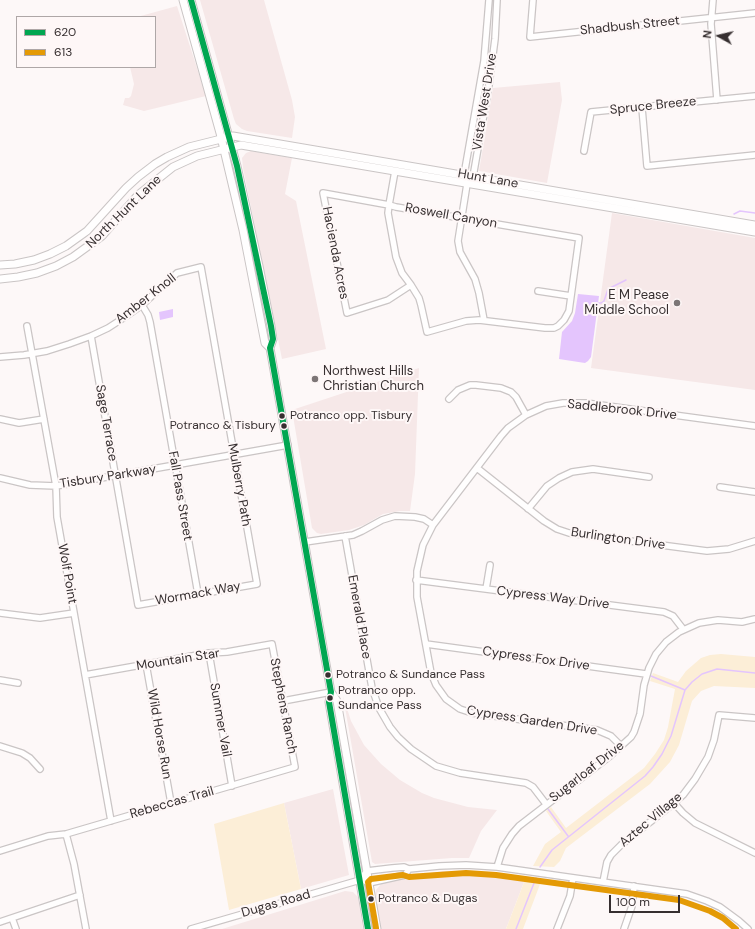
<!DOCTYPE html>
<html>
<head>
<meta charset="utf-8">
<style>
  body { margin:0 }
  #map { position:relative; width:755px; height:929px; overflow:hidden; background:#fdf8f8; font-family:"DM Sans",sans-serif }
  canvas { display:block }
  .legend { position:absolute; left:16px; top:16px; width:140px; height:52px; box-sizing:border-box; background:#fef7f7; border:1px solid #aea7a7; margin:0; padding:5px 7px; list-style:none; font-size:12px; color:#362f30 }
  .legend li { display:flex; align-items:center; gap:8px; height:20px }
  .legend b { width:20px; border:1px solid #aea7a7 }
  .north { position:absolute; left:699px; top:16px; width:40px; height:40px; -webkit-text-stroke:3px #fef7f7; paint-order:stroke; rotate:278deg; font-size:11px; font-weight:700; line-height:16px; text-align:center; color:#362f30 }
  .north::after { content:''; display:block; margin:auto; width:14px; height:18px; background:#362f30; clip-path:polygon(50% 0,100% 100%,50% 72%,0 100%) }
  .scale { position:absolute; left:609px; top:895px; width:71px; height:18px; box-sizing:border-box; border:2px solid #362f30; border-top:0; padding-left:5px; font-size:12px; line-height:14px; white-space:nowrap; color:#362f30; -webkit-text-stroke:3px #fef7f7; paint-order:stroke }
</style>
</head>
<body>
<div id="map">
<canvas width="755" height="929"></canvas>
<ul class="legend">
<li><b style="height:5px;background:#00a651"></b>620</li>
<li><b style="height:5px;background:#e49a05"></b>613</li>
</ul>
<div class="north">N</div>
<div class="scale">100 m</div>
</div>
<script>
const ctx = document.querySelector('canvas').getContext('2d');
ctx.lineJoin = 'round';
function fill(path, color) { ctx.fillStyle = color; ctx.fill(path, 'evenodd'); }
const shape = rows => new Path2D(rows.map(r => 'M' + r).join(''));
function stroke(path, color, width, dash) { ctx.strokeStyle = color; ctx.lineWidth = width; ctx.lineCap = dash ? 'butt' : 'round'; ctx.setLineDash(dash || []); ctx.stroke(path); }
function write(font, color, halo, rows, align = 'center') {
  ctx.font = font + ' "DM Sans",sans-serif'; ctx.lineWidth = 4; ctx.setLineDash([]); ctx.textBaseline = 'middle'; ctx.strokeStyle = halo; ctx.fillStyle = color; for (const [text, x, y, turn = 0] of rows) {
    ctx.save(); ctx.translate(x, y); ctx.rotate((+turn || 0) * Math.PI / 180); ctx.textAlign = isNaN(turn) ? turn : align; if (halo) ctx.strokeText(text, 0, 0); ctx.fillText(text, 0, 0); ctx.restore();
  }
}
fill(shape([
  [200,0,264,0,292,100,295,117,292,138,247,131,242,129,236,124,234,119],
  [177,6,206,96,144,111,123,105,125,98,129,98,131,96,134,84,130,67,155,67,155,17,137,17],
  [560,82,562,100,547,183,479,171,493,88],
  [251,151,292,158,285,194,296,201,326,349,282,359,243,168,242,158,246,153],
  [612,213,755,238,755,390,591,368],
  [419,368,415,474,410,511,400,511,383,514,364,525,349,530,321,534,317,533,312,528,292,410],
  [343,696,351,721,364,745,381,764,400,780,422,793,434,798,468,807,497,810,481,831,469,858,452,858,375,864,372,862],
  [333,789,349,875,301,889,284,803],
  [443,871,480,872,526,877,506,929,381,929,375,894,376,890,381,884,420,875],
  [345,891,353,892,358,897,363,929,222,929]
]), '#f6e8e8');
fill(shape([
  [721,654,755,657,755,688,714,686,701,691,692,701,679,745,670,762,650,784,566,848,560,861,554,867,533,866,545,844,561,832,546,811,551,807,566,828,644,768,655,754,664,740,668,727,675,689,650,681,653,673,678,682,686,671,701,658,710,655],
  [284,803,301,889,229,910,214,824],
  [526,877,542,879,523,929,506,929]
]), '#fceed7');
fill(shape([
  [578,294,599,296,591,357,588,361,585,363,559,359,562,332,572,321,575,313],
  [173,309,173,317,160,320,159,312]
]), '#e4c5fd');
stroke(shape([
  [734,214,740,211,755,213],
  [598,303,601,303,604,301,608,289,626,280],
  [651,676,685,690],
  [548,809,568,836],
  [540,867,552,850,645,776,653,767,662,754,671,736,685,690,692,682,702,674,717,669,755,673],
  [516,929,536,878]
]), '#e4c5fd', 1.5);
const minor = shape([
  [533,0,530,37,755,13],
  [713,0,711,24,717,100],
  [642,108,647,166,755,155],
  [584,151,591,112,755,96],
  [395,171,389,205,388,213,396,257,402,273,411,285,419,298,421,305,427,332,466,321,479,320,545,328,554,328,558,326,564,320,569,311,579,238,396,207,389,205,323,193,347,313,388,300,411,285],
  [471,179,473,177,489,85,495,39,497,0],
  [538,291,571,296],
  [142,305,148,315,150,322,198,594],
  [484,320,479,293,475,279,460,252,458,241,467,184,464,175,484,61,489,0],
  [27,326,56,486,57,517,111,821],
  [0,357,24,355,47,351,69,344,91,336,108,328,125,317,142,305,177,273,201,267,257,584,138,605,91,336],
  [449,399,458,390,470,385,476,385,501,388,511,392,516,397,526,415],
  [0,419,19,423,44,419],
  [477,468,544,521,557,529,569,533,707,551,729,549,755,541],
  [0,478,30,485,56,486,288,445],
  [720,487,755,492],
  [528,509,547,486,559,478,572,472,593,469,649,477],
  [345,536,372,688,379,708,390,727,398,737,411,749,436,766,460,773,526,783,533,787,546,804],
  [305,542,353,535,362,531,382,520,395,516,415,517,424,519,433,525],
  [416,580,664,612,673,616,683,629],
  [486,589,490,565],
  [0,613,40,618,74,613],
  [426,644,646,674],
  [209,653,232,786],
  [146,664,171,803],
  [0,680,18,683],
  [283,701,331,692],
  [0,746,22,753,30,758,40,769],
  [621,746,611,736,597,730,472,713,460,709,446,699,436,685,431,673,417,597,417,571,423,545,433,525,501,436,508,428,526,415,546,406,563,403,586,403,755,426],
  [674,803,683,813,695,823,755,853],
  [66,834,74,864,86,929],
  [0,851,48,836,66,834,295,767,272,644,227,652,209,653,85,675],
  [497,867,503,848,512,834,519,826,610,756,631,737,634,732,640,714,644,685,649,668,656,654,666,642,679,632,699,623,718,620,742,622,755,619],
  [360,880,367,871,392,868,404,867,409,869,439,866,466,865,497,867,687,894,707,901,720,907,739,921,748,929],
  [365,881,369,883,405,875,409,869],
  [603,882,607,862,611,855,621,845,674,803,683,795,695,779,708,757,714,740,719,715,755,718],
  [12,918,16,929],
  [0,922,80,895],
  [191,929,360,880],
  [557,929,570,896,573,878],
  [624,929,632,906,634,886]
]);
const major = shape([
  [183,0,220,133,243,230,265,343,270,348],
  [191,0,237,166,259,266,271,326,273,339,270,348,331,692,329,702,368,929],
  [0,265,15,264,34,260,50,254,66,246,87,231,126,188,138,177,155,164,167,157,189,147,233,136,755,225],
  [0,279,18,277,37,273,56,266,73,257,102,236,138,195,173,167,197,156,241,145,755,232],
  [331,692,337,701,377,929]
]);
stroke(minor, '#cac5c5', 8);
stroke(major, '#cac5c5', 9);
stroke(minor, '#fffefe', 5.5);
stroke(major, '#fffefe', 7);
stroke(shape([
  [191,0,237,166,271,326,273,339,270,348,331,692,329,702,368,929]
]), '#00a651', 6);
stroke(shape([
  [376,928,368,882,371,879,403,875,409,877,466,873,496,875,679,900,710,911,723,918,736,929]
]), '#e49a05', 6);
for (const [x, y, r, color] of [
  [677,303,4,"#7c7576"],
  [315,379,4,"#7c7576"],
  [282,416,3.5,"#362f30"],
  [284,426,3.5,"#362f30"],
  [328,675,3.5,"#362f30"],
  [330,698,3.5,"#362f30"],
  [371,899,3.5,"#362f30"]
]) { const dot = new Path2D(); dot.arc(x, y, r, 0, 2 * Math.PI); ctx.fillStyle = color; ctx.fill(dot); stroke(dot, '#fef7f7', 1.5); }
write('12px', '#362f30', '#fef7f7', [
  ["Potranco opp. Tisbury",290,416],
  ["Potranco & Tisbury",276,426,"right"],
  ["Potranco & Sundance Pass",336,675],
  ["Potranco opp.",338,691],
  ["Sundance Pass",338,706],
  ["Potranco & Dugas",378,899]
], 'left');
write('13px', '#362f30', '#fef7f7', [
  ["Shadbush Street",630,26,-6],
  ["Vista West Drive",485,102,-81],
  ["Spruce Breeze",653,106,-6],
  ["Hunt Lane",488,179,10],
  ["North Hunt Lane",124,212,-44],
  ["Roswell Canyon",451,216,10],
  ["Hacienda Acres",335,253,79],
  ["Amber Knoll",146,299,-38],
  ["Saddlebrook Drive",622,410,6],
  ["Sage Terrace",106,423,80],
  ["Tisbury Parkway",108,477,-9],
  ["Mulberry Path",239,485,80],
  ["Fall Pass Street",180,496,80],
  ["Burlington Drive",618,539,8],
  ["Wolf Point",67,574,80],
  ["Wormack Way",198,594,-10],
  ["Cypress Way Drive",553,598,7],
  ["Emerald Place",359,617,80],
  ["Cypress Fox Drive",536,659,8],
  ["Mountain Star",178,660,-9],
  ["Stephens Ranch",283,706,79],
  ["Summer Vail",220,720,80],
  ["Cypress Garden Drive",532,721,9],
  ["Wild Horse Run",159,734,80],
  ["Sugarloaf Drive",587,772,-38],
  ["Rebeccas Trail",172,803,-16],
  ["Aztec Village",651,820,-40],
  ["Dugas Road",276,904,-16]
]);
write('13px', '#362f30', '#fef7f7', [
  ["E M Pease",669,296],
  ["Middle School",669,311],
  ["Northwest Hills",323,372,"left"],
  ["Christian Church",323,387,"left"]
], 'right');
</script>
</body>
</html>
